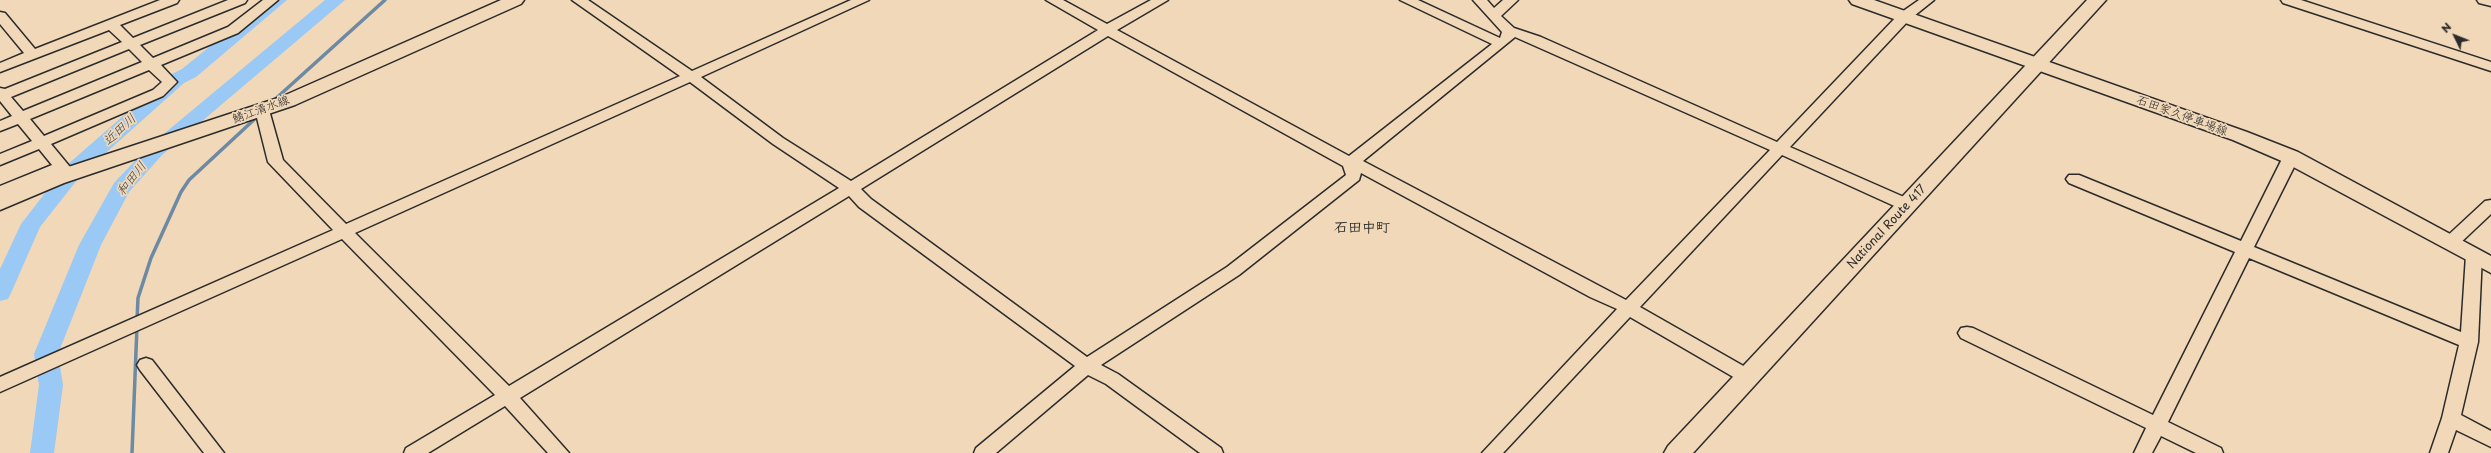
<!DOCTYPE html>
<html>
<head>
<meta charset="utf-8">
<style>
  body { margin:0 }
  #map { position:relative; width:2491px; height:453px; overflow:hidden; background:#f1d8b8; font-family:"Playpen Sans",sans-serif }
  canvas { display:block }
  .north { position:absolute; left:2435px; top:16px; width:40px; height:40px; -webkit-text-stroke:3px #f1d8b8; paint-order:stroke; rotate:313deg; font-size:11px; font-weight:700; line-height:16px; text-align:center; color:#2b2b2b }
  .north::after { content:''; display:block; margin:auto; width:14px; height:18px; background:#2b2b2b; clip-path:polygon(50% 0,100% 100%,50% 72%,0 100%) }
</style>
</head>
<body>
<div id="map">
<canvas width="2491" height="453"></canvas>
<div class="north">N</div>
</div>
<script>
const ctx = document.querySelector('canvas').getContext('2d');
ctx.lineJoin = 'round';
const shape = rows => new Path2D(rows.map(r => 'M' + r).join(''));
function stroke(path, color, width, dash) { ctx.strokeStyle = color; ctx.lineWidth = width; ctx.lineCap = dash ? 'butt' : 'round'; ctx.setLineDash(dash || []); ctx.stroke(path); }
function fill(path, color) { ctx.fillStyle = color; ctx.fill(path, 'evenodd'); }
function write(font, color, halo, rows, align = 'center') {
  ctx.font = font + ' "Playpen Sans","Klee One",sans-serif'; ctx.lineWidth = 3.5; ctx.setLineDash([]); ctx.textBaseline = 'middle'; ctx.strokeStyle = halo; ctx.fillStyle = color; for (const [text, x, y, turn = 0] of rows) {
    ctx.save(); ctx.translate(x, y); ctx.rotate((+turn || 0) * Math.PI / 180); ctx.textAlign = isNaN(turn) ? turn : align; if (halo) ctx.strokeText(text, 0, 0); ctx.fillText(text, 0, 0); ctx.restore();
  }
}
stroke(shape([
  [272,102,385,0],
  [137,320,138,298,151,258,181,192,189,180,258,116],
  [132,453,137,326]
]), '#6d8aa4', 3.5);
fill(shape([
  [267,0,287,0,196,77,184,83,81,175,40,227,11,293,8,299,0,301,0,269,21,224,67,165,170,75,182,69,267,0],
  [325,0,345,0,162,155,129,192,101,245,58,354,63,385,54,453,30,453,39,385,34,354,79,245,114,183,148,147,325,0]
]), '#99c9f4');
const minor = shape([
  [160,0,179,0,177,3,120,25,133,38,228,0,247,0,245,3,140,45,153,58,228,27,263,0,278,0,238,33,161,65,177,82,163,96,51,144,70,167,67,171,0,197,0,186,52,165,39,149,0,165,0,154,32,141,18,124,0,131,0,121,12,116,0,101,0,88,5,89,122,42,109,30,0,72,0,63,24,53,0,24,0,12,5,13,35,49,160,0],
  [129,49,142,62,23,111,11,97,129,49],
  [149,70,162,82,153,90,44,136,30,119,149,70],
  [572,0,588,0,692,71,851,0,869,0,701,77,783,138,851,181,1098,30,1046,0,1063,0,1107,24,1151,0,1168,0,1117,30,1349,156,1492,44,1400,0,1418,0,1500,38,1502,32,1473,0,1487,0,1494,8,1503,0,1518,0,1501,16,1514,28,1541,37,1777,142,1899,14,1919,0,1934,0,1909,20,1790,147,1913,201,1915,205,1913,209,1901,209,1782,155,1640,307,1754,372,1757,377,1754,382,1748,384,1742,382,1630,317,1503,453,1482,453,1617,309,1590,297,1361,173,1359,180,1239,275,1101,365,1118,374,1221,448,1223,453,1200,453,1106,384,1088,375,996,453,974,453,976,448,1075,366,859,207,849,196,520,398,569,453,548,453,505,406,428,453,404,453,406,448,495,395,342,239,0,392,0,377,333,230,268,162,255,110,257,107,262,106,269,110,283,160,346,224,680,76,572,0],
  [1108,36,1343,166,1346,175,1227,267,1087,357,871,199,861,189,1108,36],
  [1515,37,1770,150,1626,300,1363,161,1515,37],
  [690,82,773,144,839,188,509,386,355,233,690,82],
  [2281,0,2301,0,2491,62,2491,71,2283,3,2281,0],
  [2477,0,2491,0,2491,6,2479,3,2477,0],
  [2291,152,2299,157,2254,247,2461,332,2466,255,2468,251,2480,251,2482,255,2478,342,2461,415,2491,431,2491,447,2456,430,2448,453,2430,453,2442,418,2459,345,2249,258,2168,422,2221,448,2223,453,2196,453,2161,436,2152,453,2134,453,2146,428,1961,338,1958,333,1961,328,1967,327,1973,328,2153,415,2235,252,2069,183,2066,179,2069,175,2079,175,2241,241,2283,157,2291,152],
  [2491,200,2491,214,2456,247,2444,247,2442,243,2444,239,2485,201,2491,200],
  [146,358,152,360,224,453,204,453,140,370,137,365,140,360,146,358]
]);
const major = shape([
  [501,0,524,0,521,4,295,105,64,183,0,210,0,195,50,173,281,97,501,0],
  [1849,0,1874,0,2247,132,2298,152,2491,256,2491,273,2284,162,2233,140,1852,4,1849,0]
]);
const highway = shape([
  [2087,0,2106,0,1693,453,1664,453,1668,446,2087,0]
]);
stroke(minor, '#2b2b2b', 3);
stroke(major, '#2b2b2b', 3);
stroke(highway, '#2b2b2b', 3);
fill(minor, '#f1d8b8');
fill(major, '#f1d8b8');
fill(highway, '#f1d8b8');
write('12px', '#2b2b2b', '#f1d8b8', [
  ["鯖江清水線",261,110,-20],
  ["石田家久停車場線",2182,116,20],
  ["National Route 417",1887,227,-47]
]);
write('italic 13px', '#3c4349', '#f1d8b8', [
  ["近田川",120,130,-42],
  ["和田川",132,179,-51]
]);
write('bold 14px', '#2b2b2b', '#f1d8b8', [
  ["石田中町",1362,228]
]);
</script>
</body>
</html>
